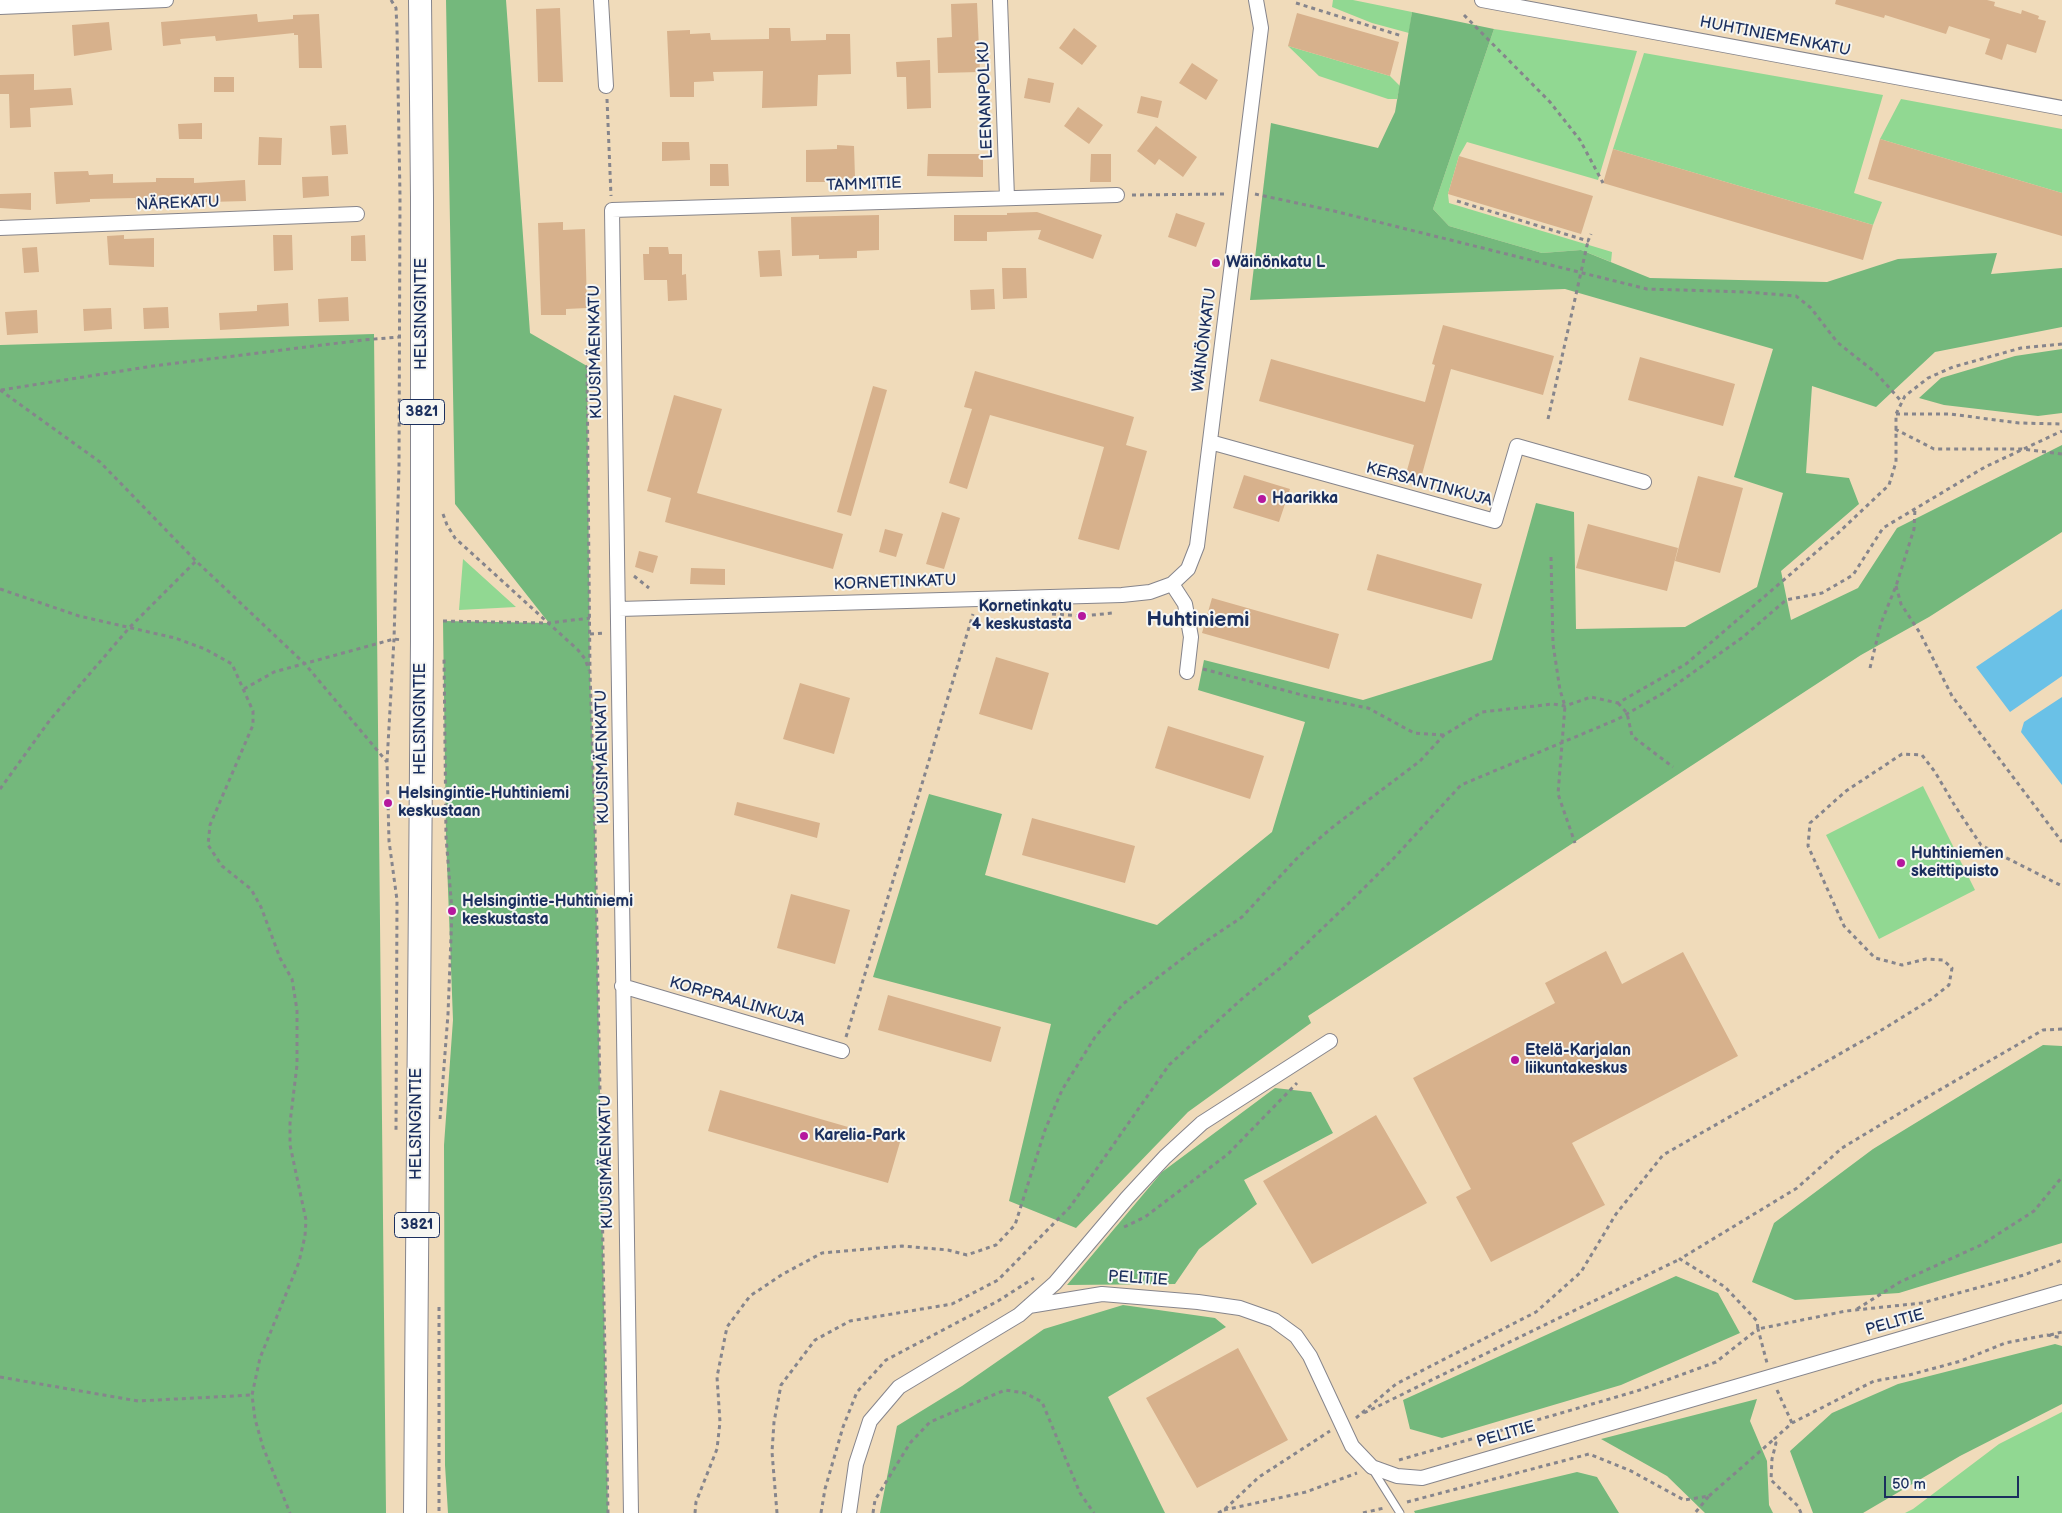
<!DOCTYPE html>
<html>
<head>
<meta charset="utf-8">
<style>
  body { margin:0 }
  #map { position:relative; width:2062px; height:1513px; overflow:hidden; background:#f0dbba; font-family:"Balsamiq Sans",sans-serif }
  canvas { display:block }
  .scale { position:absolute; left:1884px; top:1476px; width:135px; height:22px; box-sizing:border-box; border:2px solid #1b2f5e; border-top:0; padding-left:6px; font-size:15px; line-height:18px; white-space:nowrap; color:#1b2f5e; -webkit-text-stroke:4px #f6f6f2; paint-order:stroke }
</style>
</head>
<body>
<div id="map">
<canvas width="2062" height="1513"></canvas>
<div class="scale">50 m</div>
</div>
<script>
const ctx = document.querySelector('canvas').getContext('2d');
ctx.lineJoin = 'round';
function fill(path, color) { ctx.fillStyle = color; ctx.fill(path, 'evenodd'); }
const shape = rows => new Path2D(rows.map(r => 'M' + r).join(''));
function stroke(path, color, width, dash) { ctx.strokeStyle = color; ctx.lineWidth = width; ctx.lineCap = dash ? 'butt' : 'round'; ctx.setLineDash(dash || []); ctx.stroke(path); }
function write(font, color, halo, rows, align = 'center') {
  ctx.font = font + ' "Balsamiq Sans",sans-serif'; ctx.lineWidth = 4; ctx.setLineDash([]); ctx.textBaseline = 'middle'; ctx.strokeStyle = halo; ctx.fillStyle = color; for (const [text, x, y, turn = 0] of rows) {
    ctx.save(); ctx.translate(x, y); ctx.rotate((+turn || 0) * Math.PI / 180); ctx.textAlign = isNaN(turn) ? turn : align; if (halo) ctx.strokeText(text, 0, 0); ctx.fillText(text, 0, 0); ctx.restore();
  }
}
fill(shape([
  [1333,0,1353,0,1412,12,1409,33,1372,23,1332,7],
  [1494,29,1637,51,1598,180,1467,142,1459,156,1448,194,1449,203,1612,252,1611,262,1581,250,1542,253,1449,226,1433,209],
  [1288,46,1390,76,1400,86,1397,99,1388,99,1319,76],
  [1644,53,1883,95,1854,193,1882,202,1873,225,1613,149],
  [1901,99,2062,129,2062,193,1880,139],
  [463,559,516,607,459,610],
  [1923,786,1975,890,1879,939,1826,835],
  [2062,1412,2062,1513,1905,1513,1913,1509,1999,1444]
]), '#91d892');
fill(shape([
  [446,0,506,0,530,333,587,366,590,672,595,828,608,1513,448,1513,445,1465,444,1145,453,1020,446,837,443,621,549,623,455,504],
  [1412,12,1494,29,1433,209,1449,226,1542,253,1581,250,1650,278,1827,282,1898,259,1997,253,1991,274,2062,268,2062,327,1935,352,1876,407,1812,386,1806,473,1849,478,1859,504,1781,571,1791,620,1858,588,1897,528,2062,445,2062,532,1929,617,1861,655,1308,1016,1311,1023,1188,1112,1076,1228,1009,1201,1051,1024,873,977,929,794,1002,814,985,875,1157,925,1272,832,1305,722,1198,690,1204,660,1363,700,1492,660,1536,503,1574,512,1576,629,1685,627,1757,587,1783,493,1734,477,1773,349,1565,289,1250,300,1271,123,1378,148,1395,112],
  [374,334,386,1513,0,1513,0,345],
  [2062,349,2062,413,2038,416,1944,405,1919,398,1941,378,2015,356],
  [2043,1045,2062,1046,2062,1243,1899,1293,1795,1300,1752,1282,1774,1223,1873,1149],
  [1275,1088,1311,1092,1333,1133,1244,1180,1257,1204,1199,1249,1175,1284,1067,1285,1162,1172],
  [1676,1276,1718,1293,1740,1333,1621,1385,1442,1438,1410,1429,1403,1400],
  [1123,1305,1215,1318,1226,1327,1108,1397,1165,1513,880,1513,897,1426,962,1386,1044,1329],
  [2055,1344,2062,1346,2062,1404,1960,1456,1863,1513,1813,1513,1790,1451,1832,1413,1898,1384],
  [1757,1399,1750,1421,1767,1461,1769,1505,1773,1513,1705,1513,1667,1476,1601,1439],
  [1577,1472,1597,1477,1619,1513,1415,1513,1414,1511]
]), '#74b87c');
fill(shape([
  [2062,609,2062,676,2010,712,1976,667],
  [2062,697,2062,785,2021,732,2024,722]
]), '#6ac1e7');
fill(shape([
  [1836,0,1987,0,1995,2,1994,6,2021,14,2022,10,2039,16,2038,19,2046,21,2036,53,2007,44,2002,60,1985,54,1990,39,1949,26,1946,34,1885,15,1884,18,1835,4],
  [977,3,980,72,938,73,937,38,952,37,951,4],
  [560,8,563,82,538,82,536,9],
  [1297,13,1399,42,1390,76,1288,46],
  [257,14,258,22,293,19,293,15,319,14,322,68,299,68,298,35,294,35,294,33,216,41,215,36,180,39,181,44,163,46,161,22],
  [109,22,112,50,74,56,72,25],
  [769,28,790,28,791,41,826,40,826,34,850,34,851,74,818,75,817,106,762,108,763,71,713,72,714,81,694,82,694,97,670,97,667,31,690,30,690,34,710,33,711,40,769,39],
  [1074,28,1097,46,1082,65,1059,48],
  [930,60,931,108,907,109,906,77,897,77,896,62],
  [1192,63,1218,80,1206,100,1179,83],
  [34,74,34,90,71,88,73,105,30,108,31,127,10,128,9,94,0,94,0,75],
  [214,77,234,77,234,92,214,92],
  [1028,78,1054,83,1050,103,1024,98],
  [1141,96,1162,101,1158,118,1137,113],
  [1078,107,1103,125,1089,144,1064,126],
  [202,123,202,139,179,139,178,124],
  [346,125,348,154,332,155,330,126],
  [1156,126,1197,157,1183,177,1159,159,1155,165,1137,151],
  [259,137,282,138,281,165,258,165],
  [1880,139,2062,193,2062,236,1868,179],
  [662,142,689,142,690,160,662,161],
  [837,145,854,146,855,178,840,179,840,182,806,182,806,150,837,149],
  [1613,149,1873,225,1863,260,1603,183],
  [928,154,983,154,983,177,927,176],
  [1091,154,1111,154,1111,182,1090,182],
  [1459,156,1593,196,1581,234,1448,194],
  [710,164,728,164,729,186,710,186],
  [88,171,89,175,113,174,113,183,156,182,156,178,194,178,194,183,245,180,246,201,135,204,135,198,90,199,90,202,56,204,54,172],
  [328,176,329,196,303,198,302,177],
  [31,193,31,210,0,208,0,194],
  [1037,212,1102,235,1093,259,1038,239,1041,230,987,232,987,241,954,241,954,215,1007,215,1007,213],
  [1176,213,1205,223,1196,247,1168,237],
  [879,215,879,250,857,251,857,258,819,259,819,255,792,256,791,217],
  [563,222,563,230,585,229,587,308,566,309,566,315,541,315,538,223],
  [124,235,124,239,154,238,154,267,109,265,107,236],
  [273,235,292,235,293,270,274,271],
  [365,235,366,261,351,261,351,236],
  [37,247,39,272,24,273,22,248],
  [649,247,668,247,669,254,682,254,682,275,686,274,687,300,668,301,667,280,644,280,643,254,649,254],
  [780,250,782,276,760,277,758,251],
  [1002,268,1026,268,1027,298,1003,299],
  [994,289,995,309,971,310,970,290],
  [348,297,349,321,319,322,318,299],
  [288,303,289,326,220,330,219,313,257,311,257,305],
  [168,307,169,328,144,329,143,308],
  [111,308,112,329,84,331,83,309],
  [37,310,38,333,7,335,5,312],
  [1443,325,1554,356,1543,395,1451,369,1421,478,1406,474,1414,445,1259,401,1271,359,1425,402,1435,365,1432,364],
  [1640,357,1735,384,1723,426,1628,400],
  [975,371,1134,417,1126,445,1147,451,1119,550,1078,539,1104,447,990,415,967,489,949,483,972,409,964,407],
  [873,386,887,390,851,516,837,512],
  [674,395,722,409,697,493,843,534,833,569,665,522,671,498,647,491],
  [1244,475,1290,489,1279,522,1233,508],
  [1698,476,1743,488,1720,573,1675,561],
  [942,512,960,518,944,569,926,564],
  [1588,524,1678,548,1667,591,1576,568],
  [885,529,903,534,896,557,879,552],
  [639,551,658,556,653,573,635,567],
  [1377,554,1482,584,1472,619,1367,590],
  [691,568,725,569,725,585,690,584],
  [1212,598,1339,634,1329,669,1202,633],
  [996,657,1049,673,1032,730,979,714],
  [800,683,850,698,834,754,783,739],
  [1168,726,1264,756,1250,799,1155,768],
  [737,802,820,823,817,838,734,815],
  [1032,818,1135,846,1125,883,1022,855],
  [791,894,850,910,835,964,777,948],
  [1606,951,1622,984,1683,952,1738,1056,1572,1143,1605,1205,1491,1262,1456,1197,1471,1189,1413,1078,1555,1003,1545,983],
  [888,995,1001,1027,991,1062,878,1030],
  [720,1090,900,1142,888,1183,708,1131],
  [1376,1115,1427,1203,1312,1264,1263,1181],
  [1238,1348,1288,1440,1197,1488,1146,1398]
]), '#d7b18c');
const lane = shape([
  [1373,1470,1400,1513]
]);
const street = shape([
  [601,0,606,86],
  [1000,0,1007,198],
  [1482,0,2062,108],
  [0,7,166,0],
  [0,228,357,214],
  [1210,442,1495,521,1517,446,1644,482],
  [1172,584,1185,604,1191,637,1187,672],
  [619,609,1122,595,1150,592,1172,584,1188,569,1197,546,1261,28,1256,0],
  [622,986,842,1051],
  [1029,1306,1102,1294,1198,1302,1240,1308,1274,1320,1296,1336,1310,1356,1352,1446,1372,1467,1397,1476,1422,1478,2062,1292],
  [631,1513,612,210,1117,195],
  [849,1513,856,1464,870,1421,899,1387,1019,1315,1055,1283,1127,1198,1165,1157,1202,1123,1330,1041]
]);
const primary = shape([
  [415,1513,422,641,422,198,420,0]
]);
stroke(lane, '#86858c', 9);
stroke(street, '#86858c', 16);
stroke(primary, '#86858c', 24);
stroke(shape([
  [391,0,396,8,397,29,400,196,399,467,394,639,387,762,389,841,397,900,396,1132],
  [1296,3,1402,36],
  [1464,15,1550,102,1580,140,1603,183],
  [607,99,611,196],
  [1255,194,1334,211,1647,289,1746,292,1796,296,1811,308,1837,342,1876,373,1901,401],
  [1132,195,1225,194],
  [1457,201,1588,241,1591,234],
  [599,355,587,366,590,672,595,828,608,1513],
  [0,390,100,462,196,561,305,664,387,762],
  [1,390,153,366,363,340,399,337],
  [1896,414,1950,414,2019,423,2062,424],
  [1548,419,1588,241],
  [1895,429,1934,449,2022,449,2062,454],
  [443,514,447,525,455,538,578,650,585,659,589,670],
  [1551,557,1553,644,1560,690,1565,706,1558,794,1575,843],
  [634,576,649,588],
  [1896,586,1901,604,1920,633,1952,696,2062,842],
  [0,589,79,616,175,638,205,649,232,664,253,711,253,725,210,825,208,845,222,866,251,889,261,907,280,958,292,979,297,1010,297,1065,290,1123,290,1145,306,1220,305,1236,299,1262,260,1358,252,1395,255,1419,263,1447,290,1513],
  [1052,614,1082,616,1113,613],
  [443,621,549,623,590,618],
  [590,634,604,633],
  [1870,668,1881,623,1896,586,1914,529,1915,509],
  [1203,669,1306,696,1368,708,1414,733,1443,735],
  [244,689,274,672,394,639,402,640],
  [1618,703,1627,713,1632,736,1673,767],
  [0,789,50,720,129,628,196,561],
  [2062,1029,2043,1030,1910,1107,1842,1148,1797,1188,1680,1259,1725,1287,1757,1321,1758,1329,1846,1311,1922,1303,2024,1275,2062,1260],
  [846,1037,973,614],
  [440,1119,448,1014,452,911,446,837,444,656],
  [1124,1227,1145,1217,1228,1154,1297,1083],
  [439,1307,439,1513],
  [1857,1309,1900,1282,1981,1245,2034,1211,2062,1177],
  [2050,1335,2062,1332],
  [0,1377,138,1401,252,1395],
  [1777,1390,1792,1423],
  [1364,1413,1680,1259],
  [1356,1418,1396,1384,1536,1312,1581,1272,1616,1214,1663,1155,1885,1028,1930,1000,1949,985,1952,968,1943,960,1926,959,1902,965,1875,958,1844,926,1808,846,1810,823,1846,791,1902,754,1922,755,1935,772,1955,806,1981,845,2062,886],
  [1399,1460,1637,1391,1716,1362,1758,1329,1767,1363],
  [1709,1496,1773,1440],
  [1407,1502,1589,1454,1631,1471,1684,1500,1709,1496,1695,1513],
  [1224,1510,1306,1492,1357,1473],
  [695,1513,696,1502,717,1449,720,1422,717,1377,727,1327,750,1296,783,1274,822,1253,902,1246,948,1250,967,1255,996,1245,1015,1225,1045,1130,1062,1090,1095,1037,1123,1004,1199,946,1242,917,1300,855,1334,826,1420,761,1444,735,1482,712,1553,704,1565,706,1591,697,1618,703,1686,664,1836,535,1889,485,1896,462,1896,414,1905,396,1928,378,1953,367,2021,348,2062,344],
  [777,1513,772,1452,774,1422,781,1385,815,1340,850,1321,952,1304,998,1280,1070,1207,1169,1065,1244,997,1283,966,1349,903,1394,858,1461,785,1618,719,1667,691,1743,637,1786,600,1822,593,1853,575,1883,528,1985,467,2062,431],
  [821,1513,825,1489,843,1427,857,1392,886,1360,998,1301,1034,1278],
  [873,1513,875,1500,910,1443,930,1422,1005,1390,1025,1393,1042,1402,1080,1493,1094,1513],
  [1218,1513,1224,1510,1259,1477,1330,1431],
  [1363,1513,1384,1508],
  [1801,1513,1798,1506,1771,1480,1772,1459,1776,1443,1773,1440,1792,1423,1874,1381,1909,1375,1961,1361,2005,1343,2047,1335,2062,1338]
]), '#86858c', 3, [4, 4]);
stroke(lane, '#fff', 7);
stroke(street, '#fff', 14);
stroke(primary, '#fff', 22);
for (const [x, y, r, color] of [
  [1216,263,5,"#b5179e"],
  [1262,499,5,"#b5179e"],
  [1082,616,5,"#b5179e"],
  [388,803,5,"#b5179e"],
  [1901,863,5,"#b5179e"],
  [452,911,5,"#b5179e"],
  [1515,1060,5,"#b5179e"],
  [804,1136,5,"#b5179e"]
]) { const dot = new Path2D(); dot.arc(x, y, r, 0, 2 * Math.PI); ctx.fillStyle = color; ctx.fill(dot); stroke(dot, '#f6f6f2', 2); }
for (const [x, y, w] of [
  [422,412,45],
  [417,1225,45]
]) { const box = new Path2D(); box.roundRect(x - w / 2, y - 12.5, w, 25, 4); ctx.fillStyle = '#f6f6f2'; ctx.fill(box); stroke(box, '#1b2f5e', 1); }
write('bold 15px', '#1b2f5e', null, [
  ["3821",422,412],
  ["3821",417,1225]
]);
write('16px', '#1b2f5e', '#f6f6f2', [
  ["HUHTINIEMENKATU",1775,37,11],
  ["LEENANPOLKU",986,100,-92],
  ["TAMMITIE",864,185,-2],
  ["NÄREKATU",178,204,-2],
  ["HELSINGINTIE",422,314,-90],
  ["WÄINÖNKATU",1205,340,-83],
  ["KUUSIMÄENKATU",596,352,-91],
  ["KERSANTINKUJA",1429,485,15],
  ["KORNETINKATU",895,583,-2],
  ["HELSINGINTIE",421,719,-90],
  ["KUUSIMÄENKATU",603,757,-91],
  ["KORPRAALINKUJA",737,1002,16],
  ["HELSINGINTIE",417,1124,-90],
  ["KUUSIMÄENKATU",607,1162,-91],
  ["PELITIE",1138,1279,4],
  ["PELITIE",1895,1323,-16],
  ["PELITIE",1506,1435,-16]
]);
write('bold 16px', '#1b2f5e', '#f6f6f2', [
  ["Wäinönkatu L",1226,263],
  ["Haarikka",1272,499],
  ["Kornetinkatu",1072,607,"right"],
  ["4 keskustasta",1072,625,"right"],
  ["Helsingintie-Huhtiniemi",398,794],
  ["keskustaan",398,812],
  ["Huhtiniemen",1911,854],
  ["skeittipuisto",1911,872],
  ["Helsingintie-Huhtiniemi",462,902],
  ["keskustasta",462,920],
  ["Etelä-Karjalan",1525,1051],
  ["liikuntakeskus",1525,1069],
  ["Karelia-Park",814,1136]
], 'left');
write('bold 21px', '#1b2f5e', '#f6f6f2', [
  ["Huhtiniemi",1198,621]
]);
</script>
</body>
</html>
